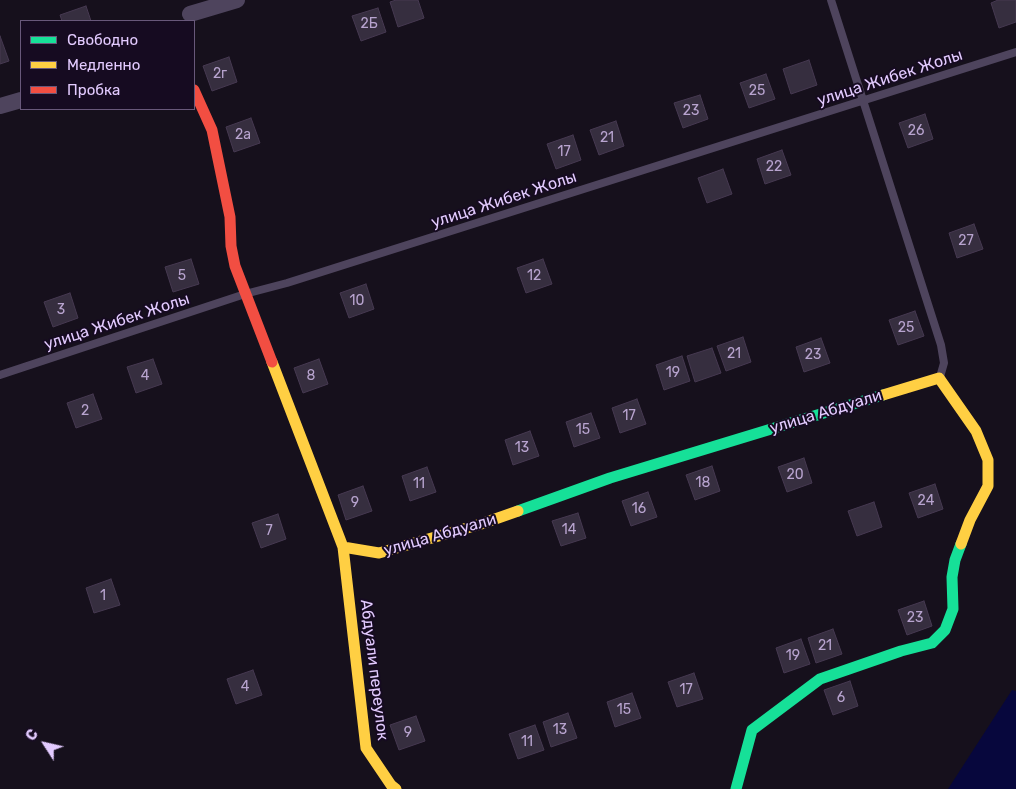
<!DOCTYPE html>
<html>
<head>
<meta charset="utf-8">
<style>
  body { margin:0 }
  #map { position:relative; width:1016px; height:789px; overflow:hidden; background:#16101c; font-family:Rubik,sans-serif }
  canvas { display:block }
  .legend { position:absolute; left:20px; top:20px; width:175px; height:90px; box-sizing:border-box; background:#160b21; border:1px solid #68587a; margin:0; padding:6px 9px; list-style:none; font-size:15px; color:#e3cbff }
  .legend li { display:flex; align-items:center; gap:10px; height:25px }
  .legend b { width:25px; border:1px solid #68587a }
  .north { position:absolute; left:20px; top:719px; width:50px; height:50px; -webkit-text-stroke:4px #160b21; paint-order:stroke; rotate:305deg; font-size:14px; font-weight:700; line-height:20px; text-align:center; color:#e3cbff }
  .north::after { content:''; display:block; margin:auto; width:18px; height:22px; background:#e3cbff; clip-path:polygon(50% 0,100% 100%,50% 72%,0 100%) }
</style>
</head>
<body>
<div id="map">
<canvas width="1016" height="789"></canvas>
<ul class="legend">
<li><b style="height:6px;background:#16e098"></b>Свободно</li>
<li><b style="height:6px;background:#ffcf43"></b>Медленно</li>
<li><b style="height:6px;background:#f24e42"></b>Пробка</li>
</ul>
<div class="north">С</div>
</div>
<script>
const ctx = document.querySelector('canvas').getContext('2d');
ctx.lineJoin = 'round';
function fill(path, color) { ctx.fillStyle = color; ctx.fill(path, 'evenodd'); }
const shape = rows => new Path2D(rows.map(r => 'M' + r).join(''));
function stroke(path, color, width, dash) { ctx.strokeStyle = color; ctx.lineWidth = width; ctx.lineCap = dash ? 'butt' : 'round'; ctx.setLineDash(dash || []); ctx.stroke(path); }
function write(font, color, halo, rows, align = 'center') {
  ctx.font = font + ' Rubik,sans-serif'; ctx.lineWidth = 4; ctx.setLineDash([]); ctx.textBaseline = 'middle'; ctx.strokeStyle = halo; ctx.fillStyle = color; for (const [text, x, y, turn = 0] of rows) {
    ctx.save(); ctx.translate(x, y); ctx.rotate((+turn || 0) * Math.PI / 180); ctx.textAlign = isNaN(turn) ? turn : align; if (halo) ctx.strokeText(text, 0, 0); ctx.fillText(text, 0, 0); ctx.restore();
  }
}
fill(shape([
  [1012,690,1016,691,1016,789,948,789]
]), '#07073d');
const building = shape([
  [396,0,418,0,424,18,398,27,390,2,396,0],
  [998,0,1016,0,1016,22,999,28,991,3,998,0],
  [86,6,91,21,62,21,60,15,86,6],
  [378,8,386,32,361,41,352,16,378,8],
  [0,36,9,61,0,64,0,36],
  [229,57,237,82,212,91,203,66,229,57],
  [809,60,817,85,791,94,783,69,809,60],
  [766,74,775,99,749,108,740,83,766,74],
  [700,95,708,119,683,128,674,103,700,95],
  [925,114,933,139,908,148,899,123,925,114],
  [251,118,260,143,234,152,226,127,251,118],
  [616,121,624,146,599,155,590,130,616,121],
  [573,135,581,160,556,169,547,144,573,135],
  [782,150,791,175,765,184,757,159,782,150],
  [723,169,732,194,707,203,698,178,723,169],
  [974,224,983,249,957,258,949,233,974,224],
  [191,259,199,284,173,292,165,267,191,259],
  [543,259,552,284,526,293,517,268,543,259],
  [366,284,374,309,349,318,340,293,366,284],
  [70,293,78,318,53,327,44,302,70,293],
  [915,311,924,336,898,345,889,320,915,311],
  [743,337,751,362,726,371,717,346,743,337],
  [821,338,830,363,804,372,796,347,821,338],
  [712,348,721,373,695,382,687,356,712,348],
  [682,356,690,381,664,390,656,365,682,356],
  [153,359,162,384,136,393,127,367,153,359],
  [319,359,328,384,303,393,294,368,319,359],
  [93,394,102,419,76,428,67,403,93,394],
  [637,399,646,424,620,433,612,408,637,399],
  [591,413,600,438,574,447,566,422,591,413],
  [530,431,539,456,513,465,505,440,530,431],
  [804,458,812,483,787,492,778,467,804,458],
  [712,466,720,491,695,500,686,475,712,466],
  [427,467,436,492,410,501,402,476,427,467],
  [935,484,943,509,918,518,909,493,935,484],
  [363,486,372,511,346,520,338,495,363,486],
  [648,492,657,517,631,526,622,501,648,492],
  [874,502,882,527,857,536,848,511,874,502],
  [578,513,586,538,561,546,552,521,578,513],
  [278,514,286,539,261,548,252,523,278,514],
  [111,579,120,605,94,613,86,588,111,579],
  [924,601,932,626,907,635,898,610,924,601],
  [833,629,842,654,816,663,808,638,833,629],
  [801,639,810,664,784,673,776,648,801,639],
  [253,670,262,695,236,704,227,679,253,670],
  [694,673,703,699,677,707,668,682,694,673],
  [850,681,858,706,833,715,824,690,850,681],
  [632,693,641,718,615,727,607,702,632,693],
  [568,713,577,738,551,747,543,722,568,713],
  [416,716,425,741,399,750,390,725,416,716],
  [535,725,544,750,518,759,509,734,535,725]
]);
fill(building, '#362e3f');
stroke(building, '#463951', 1);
stroke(shape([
  [831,0,941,345,944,363,940,377],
  [0,375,245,294,287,283,1016,52]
]), '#4e445d', 8);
stroke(shape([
  [190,14,237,0],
  [0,106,21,100]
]), '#4e445d', 16);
stroke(shape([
  [518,511,610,478,883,395],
  [736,789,752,730,820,679,901,651,932,643,945,630,953,609,952,577,955,560,961,544]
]), '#16e098', 11);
stroke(shape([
  [272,362,343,547,379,553,481,524,518,511],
  [883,395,939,378,976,431,988,460,988,486,970,520,961,544],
  [343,547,366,748,391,785,396,789]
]), '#ffcf43', 11);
stroke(shape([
  [194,90,212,130,230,217,231,246,235,266,272,362]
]), '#f24e42', 11);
write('14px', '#b8a4cf', null, [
  ["2Б",369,24],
  ["2г",220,74],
  ["25",757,91],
  ["23",691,111],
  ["26",916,131],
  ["2а",243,135],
  ["21",607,138],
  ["17",564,152],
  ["22",774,167],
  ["27",966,241],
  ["5",182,276],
  ["12",534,276],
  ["10",357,301],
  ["3",61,310],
  ["25",906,328],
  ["21",734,354],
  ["23",813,355],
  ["19",673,373],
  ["4",145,376],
  ["8",311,376],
  ["2",85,411],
  ["17",629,416],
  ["15",583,430],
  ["13",522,448],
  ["20",795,475],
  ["18",703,483],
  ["11",419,484],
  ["24",926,501],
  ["9",355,503],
  ["16",639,509],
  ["14",569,530],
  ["7",269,531],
  ["1",103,596],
  ["23",915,618],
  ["21",825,646],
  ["19",793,656],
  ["4",245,687],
  ["17",686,690],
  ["6",841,698],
  ["15",624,710],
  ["13",560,730],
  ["9",408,733],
  ["11",527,742]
]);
write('16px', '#e3cbff', '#160b21', [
  ["улица Жибек Жолы",890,78,-18],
  ["улица Жибек Жолы",504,200,-18],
  ["улица Жибек Жолы",117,322,-18],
  ["улица Абдуали",826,412,-17],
  ["улица Абдуали",440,535,-16],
  ["Абдуали переулок",374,670,83]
]);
</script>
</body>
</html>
